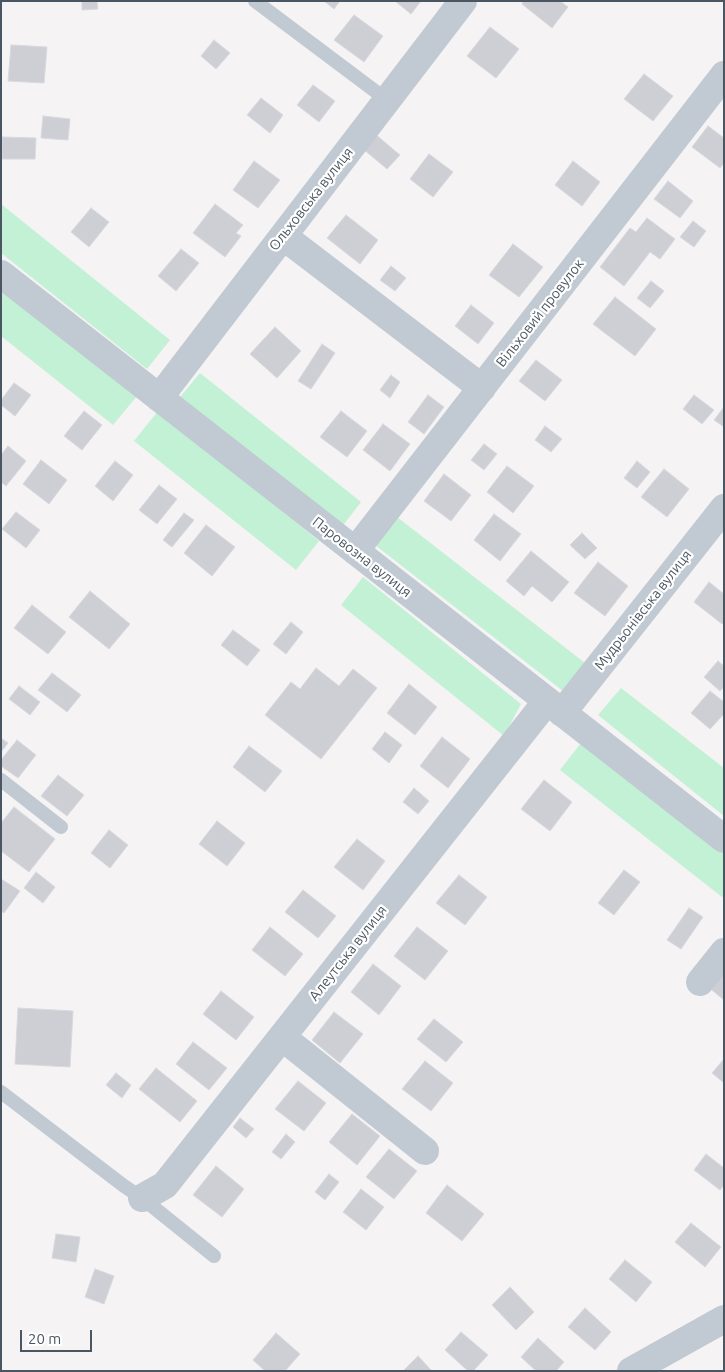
<!DOCTYPE html>
<html>
<head>
<meta charset="utf-8">
<style>
  body { margin:0 }
  #map { position:relative; width:725px; height:1372px; overflow:hidden; background:#f5f3f3; font-family:Ubuntu,sans-serif }
  canvas { display:block }
  .frame { position:absolute; inset:0; border:2px solid #4a5661; pointer-events:none }
  .scale { position:absolute; left:20px; top:1330px; width:72px; height:22px; box-sizing:border-box; border:2px solid #4a5661; border-top:0; padding-left:6px; font-size:15px; line-height:18px; white-space:nowrap; color:#4a5661; -webkit-text-stroke:4px #fff; paint-order:stroke }
</style>
</head>
<body>
<div id="map">
<canvas width="725" height="1372"></canvas>
<div class="frame"></div>
<div class="scale">20 m</div>
</div>
<script>
const ctx = document.querySelector('canvas').getContext('2d');
ctx.lineJoin = 'round';
function fill(path, color) { ctx.fillStyle = color; ctx.fill(path, 'evenodd'); }
const shape = rows => new Path2D(rows.map(r => 'M' + r).join(''));
function stroke(path, color, width, dash) { ctx.strokeStyle = color; ctx.lineWidth = width; ctx.lineCap = dash ? 'butt' : 'round'; ctx.setLineDash(dash || []); ctx.stroke(path); }
function write(font, color, halo, rows, align = 'center') {
  ctx.font = font + ' Ubuntu,sans-serif'; ctx.lineWidth = 4.5; ctx.setLineDash([]); ctx.textBaseline = 'middle'; ctx.strokeStyle = halo; ctx.fillStyle = color; for (const [text, x, y, turn = 0] of rows) {
    ctx.save(); ctx.translate(x, y); ctx.rotate((+turn || 0) * Math.PI / 180); ctx.textAlign = isNaN(turn) ? turn : align; if (halo) ctx.strokeText(text, 0, 0); ctx.fillText(text, 0, 0); ctx.restore();
  }
}
fill(shape([
  [1,204,170,340,147,369,1,253],
  [1,287,137,396,113,425,1,336],
  [200,373,361,502,338,532,176,402],
  [158,411,319,541,296,570,134,441],
  [397,517,585,663,563,691,375,545],
  [363,577,521,704,504,736,341,605],
  [621,688,724,768,724,816,598,715],
  [584,739,724,851,724,896,722,897,560,770]
]), '#c3f1d5');
const building = shape([
  [82,1,97,1,98,9,82,10,82,1],
  [324,1,340,1,334,9,324,1],
  [395,1,421,1,411,14,395,1],
  [523,1,560,1,568,7,552,28,522,4,523,1],
  [354,15,383,36,364,62,334,40,354,15],
  [490,27,519,49,496,78,467,56,490,27],
  [214,40,230,53,216,69,201,56,214,40],
  [11,45,47,47,44,83,8,81,11,45],
  [644,74,673,96,653,121,624,99,644,74],
  [313,85,335,101,319,122,297,105,313,85],
  [261,98,283,115,270,133,247,115,261,98],
  [43,116,70,119,68,140,41,138,43,116],
  [708,126,724,138,724,163,720,168,692,147,708,126],
  [375,134,400,155,387,169,363,149,375,134],
  [2,137,36,138,35,159,2,159,2,137],
  [429,154,453,172,433,197,410,179,429,154],
  [254,161,280,180,258,208,233,190,254,161],
  [573,161,600,182,582,206,555,185,573,161],
  [668,181,693,201,680,218,654,199,668,181],
  [215,204,243,225,236,233,241,236,225,257,193,233,215,204],
  [91,208,109,222,89,247,71,232,91,208],
  [346,215,378,240,360,264,327,238,346,215],
  [647,218,675,239,660,259,650,252,624,286,600,267,630,228,636,232,647,218],
  [693,221,706,231,694,247,680,237,693,221],
  [513,244,543,267,519,297,489,275,513,244],
  [181,249,199,263,176,291,158,276,181,249],
  [391,266,406,278,395,291,380,280,391,266],
  [651,281,664,291,650,308,637,298,651,281],
  [615,297,656,329,635,356,593,324,615,297],
  [471,305,494,323,478,344,455,326,471,305],
  [275,327,301,351,277,378,250,354,275,327],
  [322,344,335,353,311,389,298,381,322,344],
  [536,360,562,380,545,401,519,381,536,360],
  [391,375,400,382,390,398,380,390,391,375],
  [14,383,31,395,15,416,1,405,1,400,14,383],
  [428,395,444,407,424,434,408,422,428,395],
  [694,395,714,410,702,424,683,409,694,395],
  [724,407,724,427,714,420,724,407],
  [84,411,102,425,82,450,64,436,84,411],
  [341,411,367,431,347,457,320,437,341,411],
  [383,424,410,444,390,471,363,450,383,424],
  [545,426,562,439,551,452,535,440,545,426],
  [484,444,497,454,484,470,471,460,484,444],
  [8,446,26,461,6,486,1,482,1,455,8,446],
  [41,460,67,480,49,504,23,484,41,460],
  [115,461,133,475,113,501,95,486,115,461],
  [637,461,650,472,637,488,624,478,637,461],
  [507,466,534,486,513,513,487,492,507,466],
  [664,469,689,489,667,517,641,497,664,469],
  [444,474,471,495,451,521,424,501,444,474],
  [159,485,177,499,157,524,139,510,159,485],
  [16,512,40,530,26,548,2,529,16,512],
  [184,513,194,520,172,547,163,540,184,513],
  [494,514,521,534,500,561,474,540,494,514],
  [206,525,235,547,212,576,184,553,206,525],
  [582,533,597,548,585,559,570,545,582,533],
  [531,551,569,582,552,602,532,586,524,596,506,581,531,551],
  [598,562,628,586,605,616,574,593,598,562],
  [709,582,724,594,724,622,722,624,694,602,709,582],
  [90,591,130,624,109,649,69,617,90,591],
  [32,605,66,632,48,654,14,628,32,605],
  [291,622,303,632,286,654,273,644,291,622],
  [233,630,260,650,247,666,221,645,233,630],
  [718,661,724,666,724,687,720,691,704,677,718,661],
  [316,668,339,686,353,669,377,688,321,759,265,715,291,682,300,689,316,668],
  [52,673,81,695,67,712,38,690,52,673],
  [409,684,437,707,415,735,387,713,409,684],
  [19,686,40,702,30,715,9,699,19,686],
  [710,691,724,702,724,714,710,729,691,713,710,691],
  [385,732,402,745,389,763,372,749,385,732],
  [442,737,470,759,448,788,420,766,442,737],
  [1,738,8,743,1,752,1,738],
  [17,740,36,755,18,778,1,766,1,760,17,740],
  [249,746,282,771,265,792,233,767,249,746],
  [58,775,84,795,67,816,41,796,58,775],
  [544,780,572,802,550,831,521,809,544,780],
  [414,788,429,801,418,814,403,802,414,788],
  [14,807,55,839,29,872,1,851,1,823,14,807],
  [217,821,245,843,227,866,199,844,217,821],
  [109,830,128,845,110,868,91,853,109,830],
  [357,839,385,861,363,890,334,867,357,839],
  [624,870,640,882,614,915,598,903,624,870],
  [36,872,55,887,43,903,24,888,36,872],
  [459,875,487,897,465,925,436,903,459,875],
  [1,879,20,891,4,913,1,911,1,879],
  [303,890,336,916,318,938,285,912,303,890],
  [689,908,703,917,681,949,667,940,689,908],
  [270,927,303,954,285,976,252,950,270,927],
  [417,927,448,951,425,980,394,956,417,927],
  [373,964,401,986,379,1015,351,992,373,964],
  [724,964,724,1000,707,986,724,964],
  [221,991,254,1017,236,1040,203,1014,221,991],
  [18,1008,73,1011,70,1067,15,1064,18,1008],
  [334,1012,363,1034,340,1063,312,1040,334,1012],
  [434,1019,463,1042,446,1062,417,1039,434,1019],
  [193,1042,227,1068,209,1090,176,1064,193,1042],
  [724,1059,724,1083,712,1073,724,1059],
  [425,1061,453,1083,431,1111,402,1089,425,1061],
  [156,1068,197,1101,180,1122,139,1089,156,1068],
  [116,1073,131,1085,122,1098,106,1085,116,1073],
  [298,1081,326,1103,304,1131,275,1109,298,1081],
  [352,1114,380,1136,357,1165,329,1142,352,1114],
  [240,1118,254,1129,246,1138,233,1127,240,1118],
  [286,1134,295,1142,281,1159,272,1152,286,1134],
  [389,1149,417,1171,394,1199,366,1177,389,1149],
  [706,1154,724,1168,724,1185,720,1190,694,1170,706,1154],
  [216,1166,244,1189,222,1217,193,1195,216,1166],
  [329,1174,339,1182,325,1200,315,1192,329,1174],
  [447,1185,484,1214,462,1241,426,1213,447,1185],
  [361,1189,384,1207,366,1230,343,1212,361,1189],
  [691,1223,721,1247,705,1267,675,1242,691,1223],
  [56,1234,80,1237,76,1262,52,1258,56,1234],
  [625,1260,652,1282,636,1302,609,1279,625,1260],
  [95,1269,114,1276,104,1304,85,1297,95,1269],
  [510,1287,534,1312,516,1330,492,1305,510,1287],
  [585,1308,611,1332,595,1350,568,1327,585,1308],
  [461,1332,488,1355,473,1371,468,1371,445,1350,461,1332],
  [276,1333,300,1354,285,1371,265,1371,253,1360,276,1333],
  [538,1338,564,1362,556,1371,536,1371,521,1357,538,1338],
  [418,1356,432,1371,403,1371,418,1356]
]);
fill(building, '#cdcfd5');
stroke(building, '#d7d9de', 1);
stroke(shape([
  [255,1,387,100],
  [1,780,61,827],
  [1,1092,124,1186,142,1198,214,1256]
]), '#c1cad2', 14);
stroke(shape([
  [283,236,482,388],
  [1,274,724,839],
  [159,398,463,1],
  [355,551,724,75],
  [562,713,724,508],
  [700,982,724,952],
  [282,1037,425,1151],
  [142,1198,165,1185,547,701],
  [631,1371,724,1319]
]), '#c1cad2', 28);
write('14px', '#4a5661', '#fff', [
  ["Ольховська вулиця",311,199,-52],
  ["Вільховий провулок",540,313,-52],
  ["Паровозна вулиця",362,557,38],
  ["Мудрьонівська вулиця",643,610,-52],
  ["Алеутська вулиця",348,953,-52]
]);
</script>
</body>
</html>
